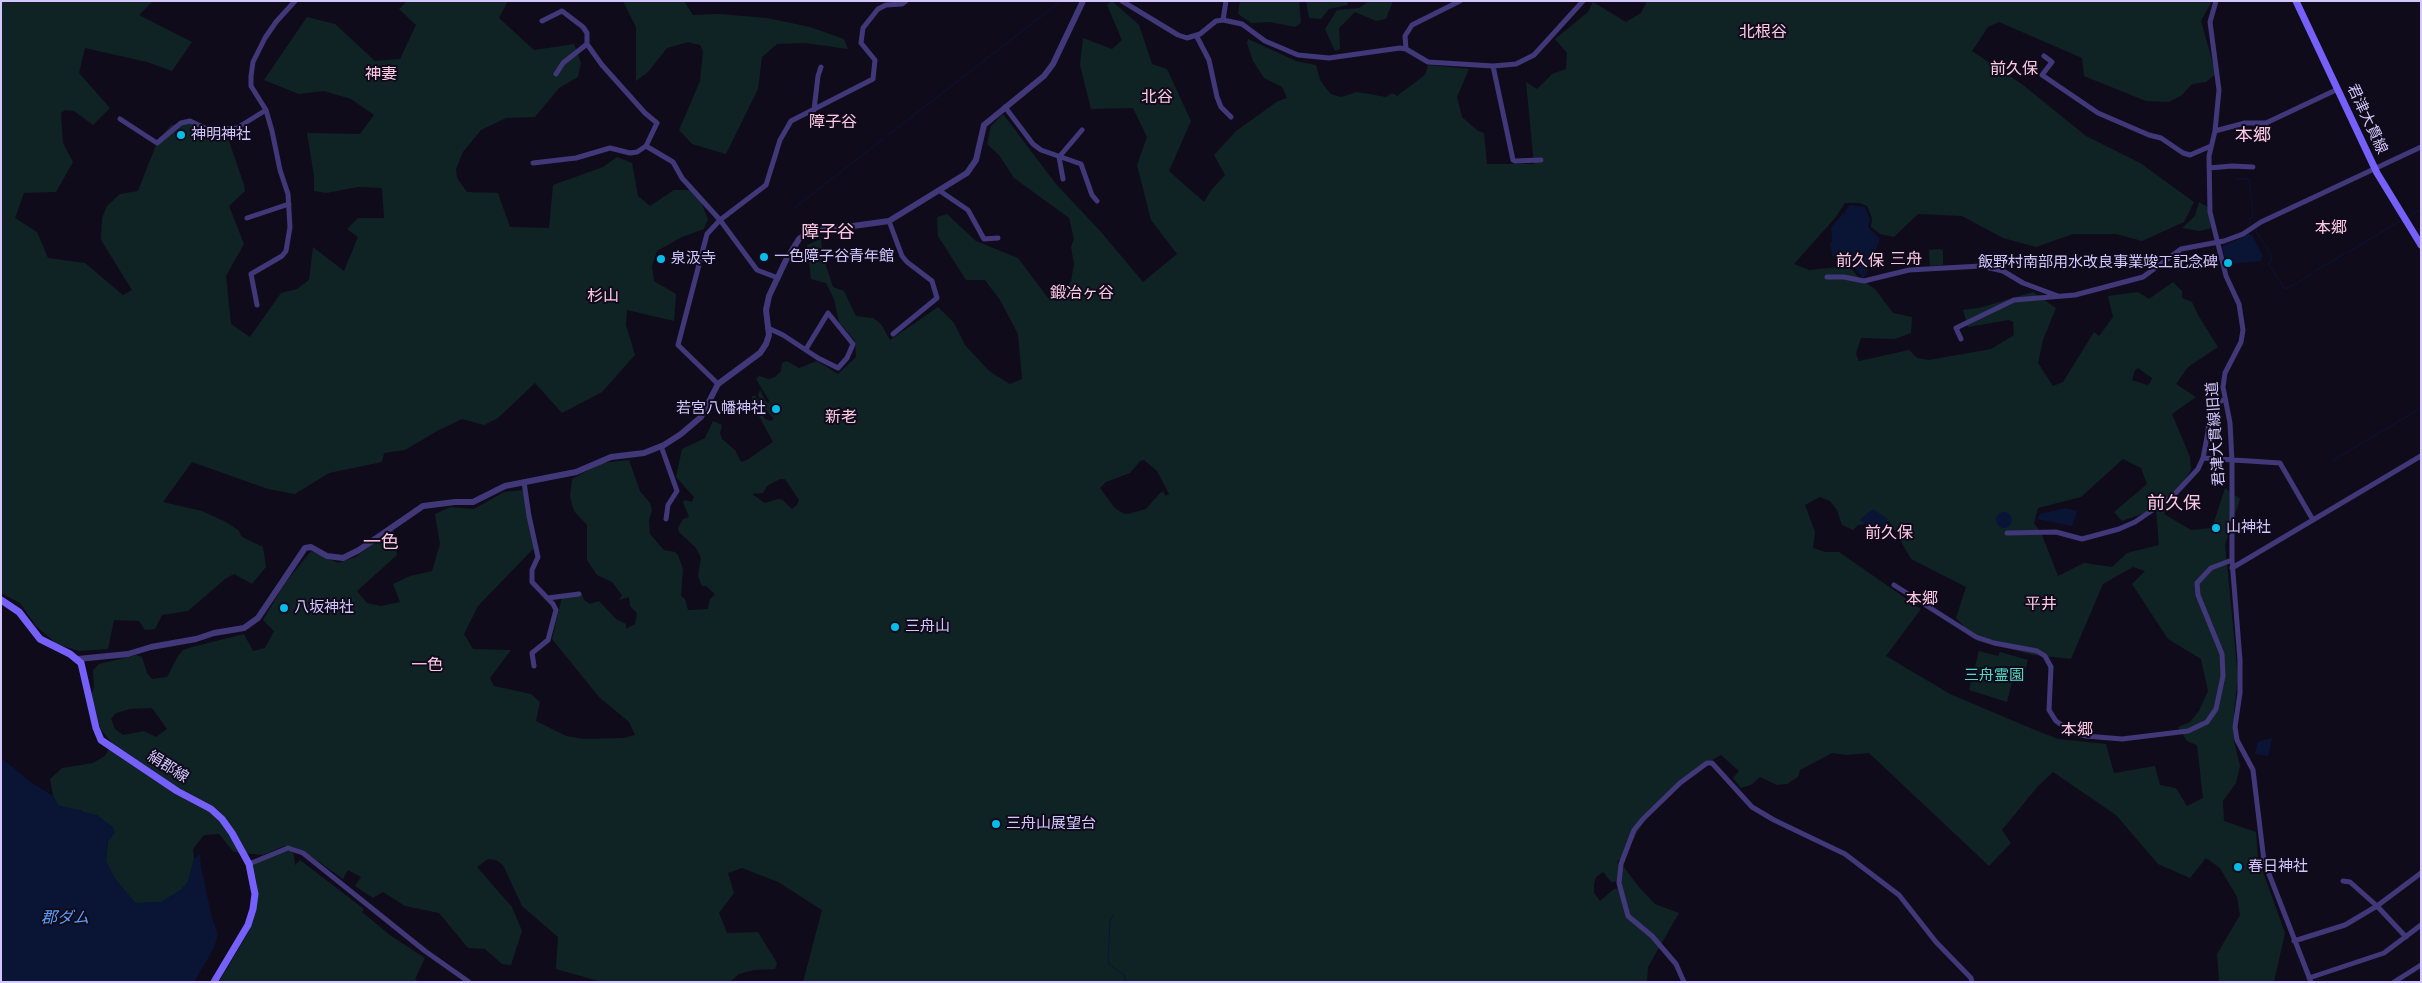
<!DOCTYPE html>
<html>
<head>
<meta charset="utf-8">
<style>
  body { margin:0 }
  #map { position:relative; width:2422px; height:983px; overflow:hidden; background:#100b1b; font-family:"Work Sans",sans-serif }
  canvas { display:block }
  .frame { position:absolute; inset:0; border:2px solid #d3c7fd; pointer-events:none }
</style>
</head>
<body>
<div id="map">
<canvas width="2422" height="983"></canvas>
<div class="frame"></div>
</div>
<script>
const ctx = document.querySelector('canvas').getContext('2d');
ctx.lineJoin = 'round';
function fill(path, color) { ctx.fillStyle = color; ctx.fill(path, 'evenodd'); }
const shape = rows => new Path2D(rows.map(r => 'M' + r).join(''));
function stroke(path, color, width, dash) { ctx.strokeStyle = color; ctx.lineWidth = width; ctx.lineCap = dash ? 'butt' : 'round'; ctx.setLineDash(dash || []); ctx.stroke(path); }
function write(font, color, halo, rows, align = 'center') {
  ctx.font = font + ' "Work Sans","Noto Sans JP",sans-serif'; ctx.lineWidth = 4; ctx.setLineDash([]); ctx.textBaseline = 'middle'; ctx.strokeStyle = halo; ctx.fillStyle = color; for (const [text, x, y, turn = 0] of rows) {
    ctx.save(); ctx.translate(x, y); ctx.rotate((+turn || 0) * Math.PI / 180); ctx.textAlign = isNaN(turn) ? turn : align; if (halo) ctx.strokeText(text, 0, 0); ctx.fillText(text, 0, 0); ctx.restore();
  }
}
fill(shape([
  [1,1,153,1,139,15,192,42,172,71,147,62,85,48,79,73,110,108,93,125,74,111,65,110,61,113,63,143,73,162,56,192,24,193,15,218,37,232,48,258,85,263,123,295,132,290,101,240,102,218,107,206,120,194,138,191,158,140,171,125,195,123,217,130,229,141,244,185,245,191,229,206,244,244,226,276,231,324,250,337,281,293,297,289,309,280,313,247,344,271,358,237,347,229,358,218,384,218,382,188,358,187,326,193,314,191,314,176,307,133,360,134,374,115,351,99,324,91,299,94,264,80,307,17,335,24,375,61,400,59,416,25,399,9,407,1,508,1,499,18,534,50,574,44,581,63,578,77,559,88,535,117,506,118,481,130,463,152,456,169,457,178,467,192,498,193,510,227,549,228,553,185,603,167,617,157,632,163,638,196,650,206,674,190,692,190,701,202,708,219,704,229,682,237,657,251,652,266,654,281,676,294,674,321,627,310,626,325,635,355,602,392,562,413,535,383,498,418,484,425,462,419,437,431,405,450,384,453,382,462,329,473,295,494,268,489,192,462,163,502,202,511,226,522,238,530,242,537,263,547,266,567,252,584,234,574,225,579,188,611,162,615,155,629,145,630,139,621,114,620,108,649,79,651,57,644,36,626,20,603,1,593],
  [623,1,684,1,693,15,719,14,767,18,810,27,844,39,848,49,805,43,777,44,762,57,758,89,726,154,692,144,679,130,700,81,703,51,700,45,688,42,667,48,648,72,636,81,636,27],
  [1112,1,1139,25,1152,64,1167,69,1191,121,1169,171,1204,202,1212,189,1225,175,1214,155,1236,131,1278,101,1287,98,1282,87,1264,78,1253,61,1247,43,1248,39,1296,61,1316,65,1320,80,1325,87,1331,94,1341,97,1357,92,1386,97,1392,93,1397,96,1425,75,1428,65,1469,69,1457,97,1462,117,1478,131,1484,133,1487,164,1534,164,1526,82,1537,89,1552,74,1566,69,1567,53,1555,39,1588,12,1593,2,1626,22,1641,13,1647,1,2212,1,2201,21,2216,74,2206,82,2192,84,2182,95,2169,102,2146,101,2084,76,2082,58,1999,22,1988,27,1972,51,2023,85,2086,136,2140,163,2194,202,2184,222,2142,241,2116,234,2073,234,2036,247,2003,238,1962,216,1918,214,1894,237,1880,234,1871,227,1872,218,1867,206,1859,203,1845,203,1835,218,1794,264,1809,270,1849,266,1859,278,1875,289,1893,313,1912,317,1911,333,1895,339,1861,338,1856,354,1859,361,1909,350,1917,358,1929,360,1991,349,2014,335,2013,322,2009,320,1968,327,1963,310,1979,308,2033,292,2056,308,2043,340,2038,363,2053,386,2063,382,2094,332,2099,336,2113,317,2108,296,2138,292,2149,299,2173,282,2182,291,2182,298,2192,302,2198,315,2218,347,2188,367,2176,384,2196,397,2172,414,2190,457,2191,470,2164,514,2191,530,2212,528,2225,488,2240,499,2225,544,2238,677,2234,711,2234,741,2240,766,2236,783,2223,801,2224,821,2256,832,2258,858,2285,933,2274,982,2219,982,2217,954,2240,915,2237,897,2220,868,2206,858,2190,878,2158,864,2116,815,2053,772,2038,786,2002,830,2011,843,1989,866,1869,753,1847,755,1832,753,1800,770,1798,777,1787,784,1777,785,1760,777,1751,785,1741,788,1733,778,1739,771,1721,755,1697,768,1661,798,1636,834,1624,860,1618,860,1617,864,1623,866,1638,886,1655,904,1679,913,1648,967,1647,982,803,982,822,910,778,882,742,868,728,873,734,893,719,913,727,933,758,932,777,963,775,969,754,970,739,974,730,982,602,982,556,969,558,937,522,906,503,865,496,860,488,859,477,867,512,907,522,931,511,965,502,964,485,949,468,948,439,913,405,906,383,892,373,898,355,886,361,877,348,870,343,879,311,856,295,848,284,846,263,855,234,852,219,834,204,835,193,849,194,859,188,882,181,890,161,902,135,903,115,879,106,861,108,841,115,832,80,810,65,809,58,805,53,796,50,779,62,768,93,763,105,756,112,743,101,730,91,695,94,687,93,670,99,664,136,655,142,657,147,673,152,679,167,677,178,656,183,650,192,647,244,634,253,651,265,648,274,631,263,620,285,583,311,551,338,563,356,557,393,528,397,555,357,591,367,603,381,606,400,602,393,584,410,576,432,571,440,544,435,514,450,507,474,509,504,492,524,490,534,526,536,538,534,548,478,606,464,634,473,649,511,650,490,678,494,686,531,694,540,702,536,721,566,736,584,739,624,738,635,735,629,722,599,697,552,639,562,597,582,594,584,600,590,604,599,601,616,619,626,624,626,629,635,624,637,613,630,606,629,597,619,600,622,595,612,582,597,575,587,560,587,525,574,511,570,497,572,479,602,463,629,460,640,491,650,503,652,510,649,520,650,534,664,550,675,552,678,555,683,569,681,596,685,599,688,610,708,609,710,599,715,594,706,586,702,586,698,576,701,558,696,548,679,532,678,528,683,519,689,517,683,502,685,500,692,502,694,497,676,477,682,449,705,438,713,421,722,425,720,433,722,439,735,450,741,462,747,460,773,442,752,403,752,396,755,396,759,400,764,418,770,421,774,419,765,409,758,395,760,390,765,400,768,403,770,402,756,379,759,376,769,379,775,377,781,371,782,363,787,361,799,368,817,361,838,374,856,357,855,341,839,322,834,299,826,283,811,279,807,245,821,239,823,256,833,287,844,291,856,316,873,318,881,324,890,340,938,307,954,323,965,345,989,371,1010,384,1022,379,1018,334,1000,300,985,280,966,280,938,236,937,217,947,214,976,241,1018,258,1048,298,1065,290,1071,281,1074,264,1071,247,1074,239,1069,218,1014,178,999,155,987,144,991,126,1003,114,1056,184,1101,232,1143,282,1177,254,1151,220,1137,165,1147,137,1133,108,1091,109,1080,65,1083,38,1112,49,1122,40,1107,5],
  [2138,368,2152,378,2150,383,2147,385,2132,380,2135,370],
  [2123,459,2141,468,2147,484,2114,512,2122,521,2156,509,2159,545,2127,553,2112,567,2084,563,2058,576,2042,535,2034,523,2038,508,2081,497],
  [1144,460,1157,471,1169,494,1166,496,1163,492,1160,493,1146,509,1128,514,1122,513,1114,507,1100,488,1106,482,1130,473,1140,461],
  [780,479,785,479,799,500,797,505,792,509,783,500,778,499,765,503,752,494,763,493,767,486],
  [1820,497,1830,501,1837,510,1842,525,1853,530,1858,525,1889,521,1911,559,1966,587,1956,618,1977,641,2034,655,2071,659,2103,584,2133,567,2145,571,2132,584,2168,639,2201,659,2208,691,2199,711,2190,722,2178,727,2187,741,2197,745,2203,798,2187,806,2176,788,2160,785,2155,766,2114,773,2106,744,2058,739,2035,730,1950,694,1886,656,1921,609,1839,552,1826,552,1813,548,1815,532,1805,505],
  [152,708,167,729,156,737,144,731,123,735,115,729,111,719,116,713,130,709],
  [1603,872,1611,882,1622,881,1621,888,1614,889,1600,901,1594,893,1594,884,1596,877],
  [1240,1,1299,1,1301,23,1295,27,1270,22,1251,23,1238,14],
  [1306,1,1347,1,1348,5,1329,9,1321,19,1309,18],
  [1369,1,1393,1,1386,19,1376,21,1355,12,1339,28,1340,49,1335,51,1325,29,1337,10,1359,8],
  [2199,202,2208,207,2211,228,2200,231,2182,228,2195,216],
  [1940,249,1943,250,1943,265,1930,266,1929,250],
  [1979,651,1998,656,2000,652,2028,660,2022,681,2013,679,2007,702,1969,690],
  [293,850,295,865,300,860,364,909,362,912,391,936,425,958,415,979,419,982,219,982,248,933,257,905,257,883,252,865,281,852]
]), '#0f2325');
fill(shape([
  [1850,205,1865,207,1870,220,1868,227,1880,239,1864,279,1848,260,1832,256,1830,244,1832,241,1831,228],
  [2249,234,2253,237,2263,256,2260,261,2230,264,2229,261,2226,261,2222,247],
  [2066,508,2077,511,2072,526,2037,519,2040,514],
  [1873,509,1888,519,1879,533,1859,520],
  '1996 520a8 8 0 1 1 16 0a8 8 0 1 1-16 0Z',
  [2272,738,2268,756,2255,754,2258,742],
  [1,758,32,783,53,796,58,805,97,815,113,827,115,832,108,841,106,861,115,879,135,903,161,902,181,890,188,882,194,859,200,854,201,867,212,918,218,934,214,948,194,982,1,982]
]), '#0a1536');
stroke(shape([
  [887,136,1061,1],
  [2235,179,2249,179,2253,214,2249,223],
  [793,209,883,139],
  [2407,217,2421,209],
  [2255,230,2270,252,2272,260,2268,263,2285,289,2297,283],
  [2347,253,2400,221],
  [2315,271,2344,254],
  [2299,282,2313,273],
  [2332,461,2421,408],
  [1113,916,1110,921,1108,961,1110,965,1124,975,1126,982]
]), '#0a1536', 1);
stroke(shape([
  [1122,1,1178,35,1187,38,1200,34,1216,21,1223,20,1242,24,1265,41,1298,55,1329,58,1400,48,1406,49,1428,62,1493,66,1516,64,1534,55,1583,1],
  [2216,1,2210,22,2219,90,2215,131,2209,156,2210,212,2226,276,2239,304,2243,330,2241,342,2225,373,2223,387,2230,423,2232,462,2232,560,2240,660,2240,693,2235,727,2237,740,2253,770,2264,861,2311,982],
  [1223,20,1226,1],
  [1196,35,1209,60,1217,97,1221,107,1231,117],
  [1406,49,1405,36,1412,25,1460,1],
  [2044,56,2052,62,2042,75,2098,113,2149,135,2161,138,2183,153,2190,155,2211,146],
  [1493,66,1513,160,1515,161,1541,160],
  [556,74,563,63,587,44],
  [1005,107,1033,144,1041,150,1081,164,1092,195,1097,201],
  [814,110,818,76,821,67],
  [120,119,157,143,181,123,190,121,209,130,237,128,266,110],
  [2215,131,2245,123,2266,123,2338,89],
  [646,146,673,162,682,178,720,220,757,270,778,278],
  [533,163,576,158,610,148,630,153,637,152,646,146,657,123,645,113,602,65,587,44,587,33,583,27,562,11,542,21],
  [2209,168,2232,166,2253,167],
  [1063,179,1059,157,1082,130],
  [940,191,968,210,984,239,998,238],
  [247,218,289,204],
  [889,221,902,256,907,262,932,281,937,298,893,334],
  [1827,277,1844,277,1864,281,1909,270,1981,266,2003,271,2023,283,2058,296],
  [257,305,251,274,282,256,286,251,290,227,288,194,280,170,272,131,266,110,251,86,251,76,253,62,265,38,276,22,295,1],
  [768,328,783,335,818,358,838,368,847,358,853,344,828,313,806,349],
  [1961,339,1956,328,2014,300,2075,295,2143,277,2181,249,2224,241,2243,234,2261,222,2421,147],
  [718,384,678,345,707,234,720,220,766,185,780,140,791,121,873,79,875,60,861,43,863,28,878,9,886,5,902,4,906,1],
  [661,446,677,491,668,505,666,519],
  [2203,458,2280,463,2313,520],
  [524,482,529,516,538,557,532,570,532,582,553,604,556,610,548,640,532,653,534,666],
  [2007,533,2056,532,2082,539,2119,529,2135,522,2173,496,2198,469,2203,458,2208,432,2210,403,2225,400],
  [2232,568,2421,456],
  [1894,585,1976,637,1994,643,2037,651,2045,656,2051,667,2049,710,2056,721,2072,732,2086,736,2122,739,2188,731,2207,722,2216,709,2223,676,2222,654,2198,595,2197,583,2211,568,2232,560],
  [548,598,579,594],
  [249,864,288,848,303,853,425,951,469,982],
  [2343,881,2350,882,2377,906,2406,937],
  [2294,941,2345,925,2377,906,2421,873],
  [2309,978,2384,953,2421,925],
  [1684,982,1676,964,1652,936,1628,916,1619,883,1621,864,1634,830,1643,819,1680,783,1707,763,1712,763,1752,807,1774,820,1845,854,1899,895,1936,942,1971,978,1972,982],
  [2394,982,2421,965]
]), '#413879', 5);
stroke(shape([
  [78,659,128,654,151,647,196,639,214,633,244,628,258,618,305,548,311,547,327,556,343,558,359,550,423,506,455,502,473,502,505,486,576,472,611,457,644,453,664,445,681,434,701,417,718,384,760,353,766,344,769,335,766,310,769,296,786,260,799,239,806,234,817,231,889,221,967,173,976,160,984,125,1044,76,1053,64,1083,1]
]), '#413879', 6);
stroke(shape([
  [2296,1,2377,173,2421,245],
  [1,600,19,612,40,639,70,654,81,663,96,728,101,740,177,791,211,809,222,819,232,833,249,864,255,894,253,909,248,925,214,982]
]), '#7561fa', 7);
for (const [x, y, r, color] of [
  [181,135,5,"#07bce9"],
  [764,257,5,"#07bce9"],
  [661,259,5,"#07bce9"],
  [2228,263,5,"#07bce9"],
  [776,409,5,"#07bce9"],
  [2216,528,5,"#07bce9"],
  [284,608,5,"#07bce9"],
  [895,627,5,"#07bce9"],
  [996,824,5,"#07bce9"],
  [2238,867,5,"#07bce9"]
]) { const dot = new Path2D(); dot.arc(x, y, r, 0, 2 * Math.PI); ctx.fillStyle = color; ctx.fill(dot); stroke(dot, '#100b1b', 2); }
write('15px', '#d3c7fd', '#100b1b', [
  ["君津大貫線",2367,119,65],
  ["君津大貫線旧道",2216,434,-94],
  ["絹郡線",168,767,32]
]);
write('15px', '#d3c7fd', '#100b1b', [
  ["神明神社",191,135],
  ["一色障子谷青年館",774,257],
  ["泉汲寺",671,259],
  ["飯野村南部用水改良事業竣工記念碑",2218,263,"right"],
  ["若宮八幡神社",766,409,"right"],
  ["山神社",2226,528],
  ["八坂神社",294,608],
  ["三舟山",905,627],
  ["三舟山展望台",1006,824],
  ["春日神社",2248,867]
], 'left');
write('15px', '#57d9c6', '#100b1b', [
  ["三舟霊園",1994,676]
]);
write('16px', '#fdc9e5', '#100b1b', [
  ["北根谷",1763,32],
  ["前久保",2014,69],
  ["神妻",381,74],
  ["北谷",1157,97],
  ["障子谷",833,122],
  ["本郷",2331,228],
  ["三舟",1906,259],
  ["前久保",1860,261],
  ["鍛冶ヶ谷",1082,293],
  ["杉山",603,296],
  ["新老",841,417],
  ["前久保",1889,533],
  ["本郷",1922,599],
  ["平井",2041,604],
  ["一色",427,665],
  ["本郷",2077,730]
]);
write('italic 16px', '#599ffa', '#100b1b', [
  ["郡ダム",65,918]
]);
write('18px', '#fdc9e5', '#100b1b', [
  ["本郷",2253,136],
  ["障子谷",828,233],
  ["前久保",2174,504],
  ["一色",381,543]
]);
</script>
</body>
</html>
